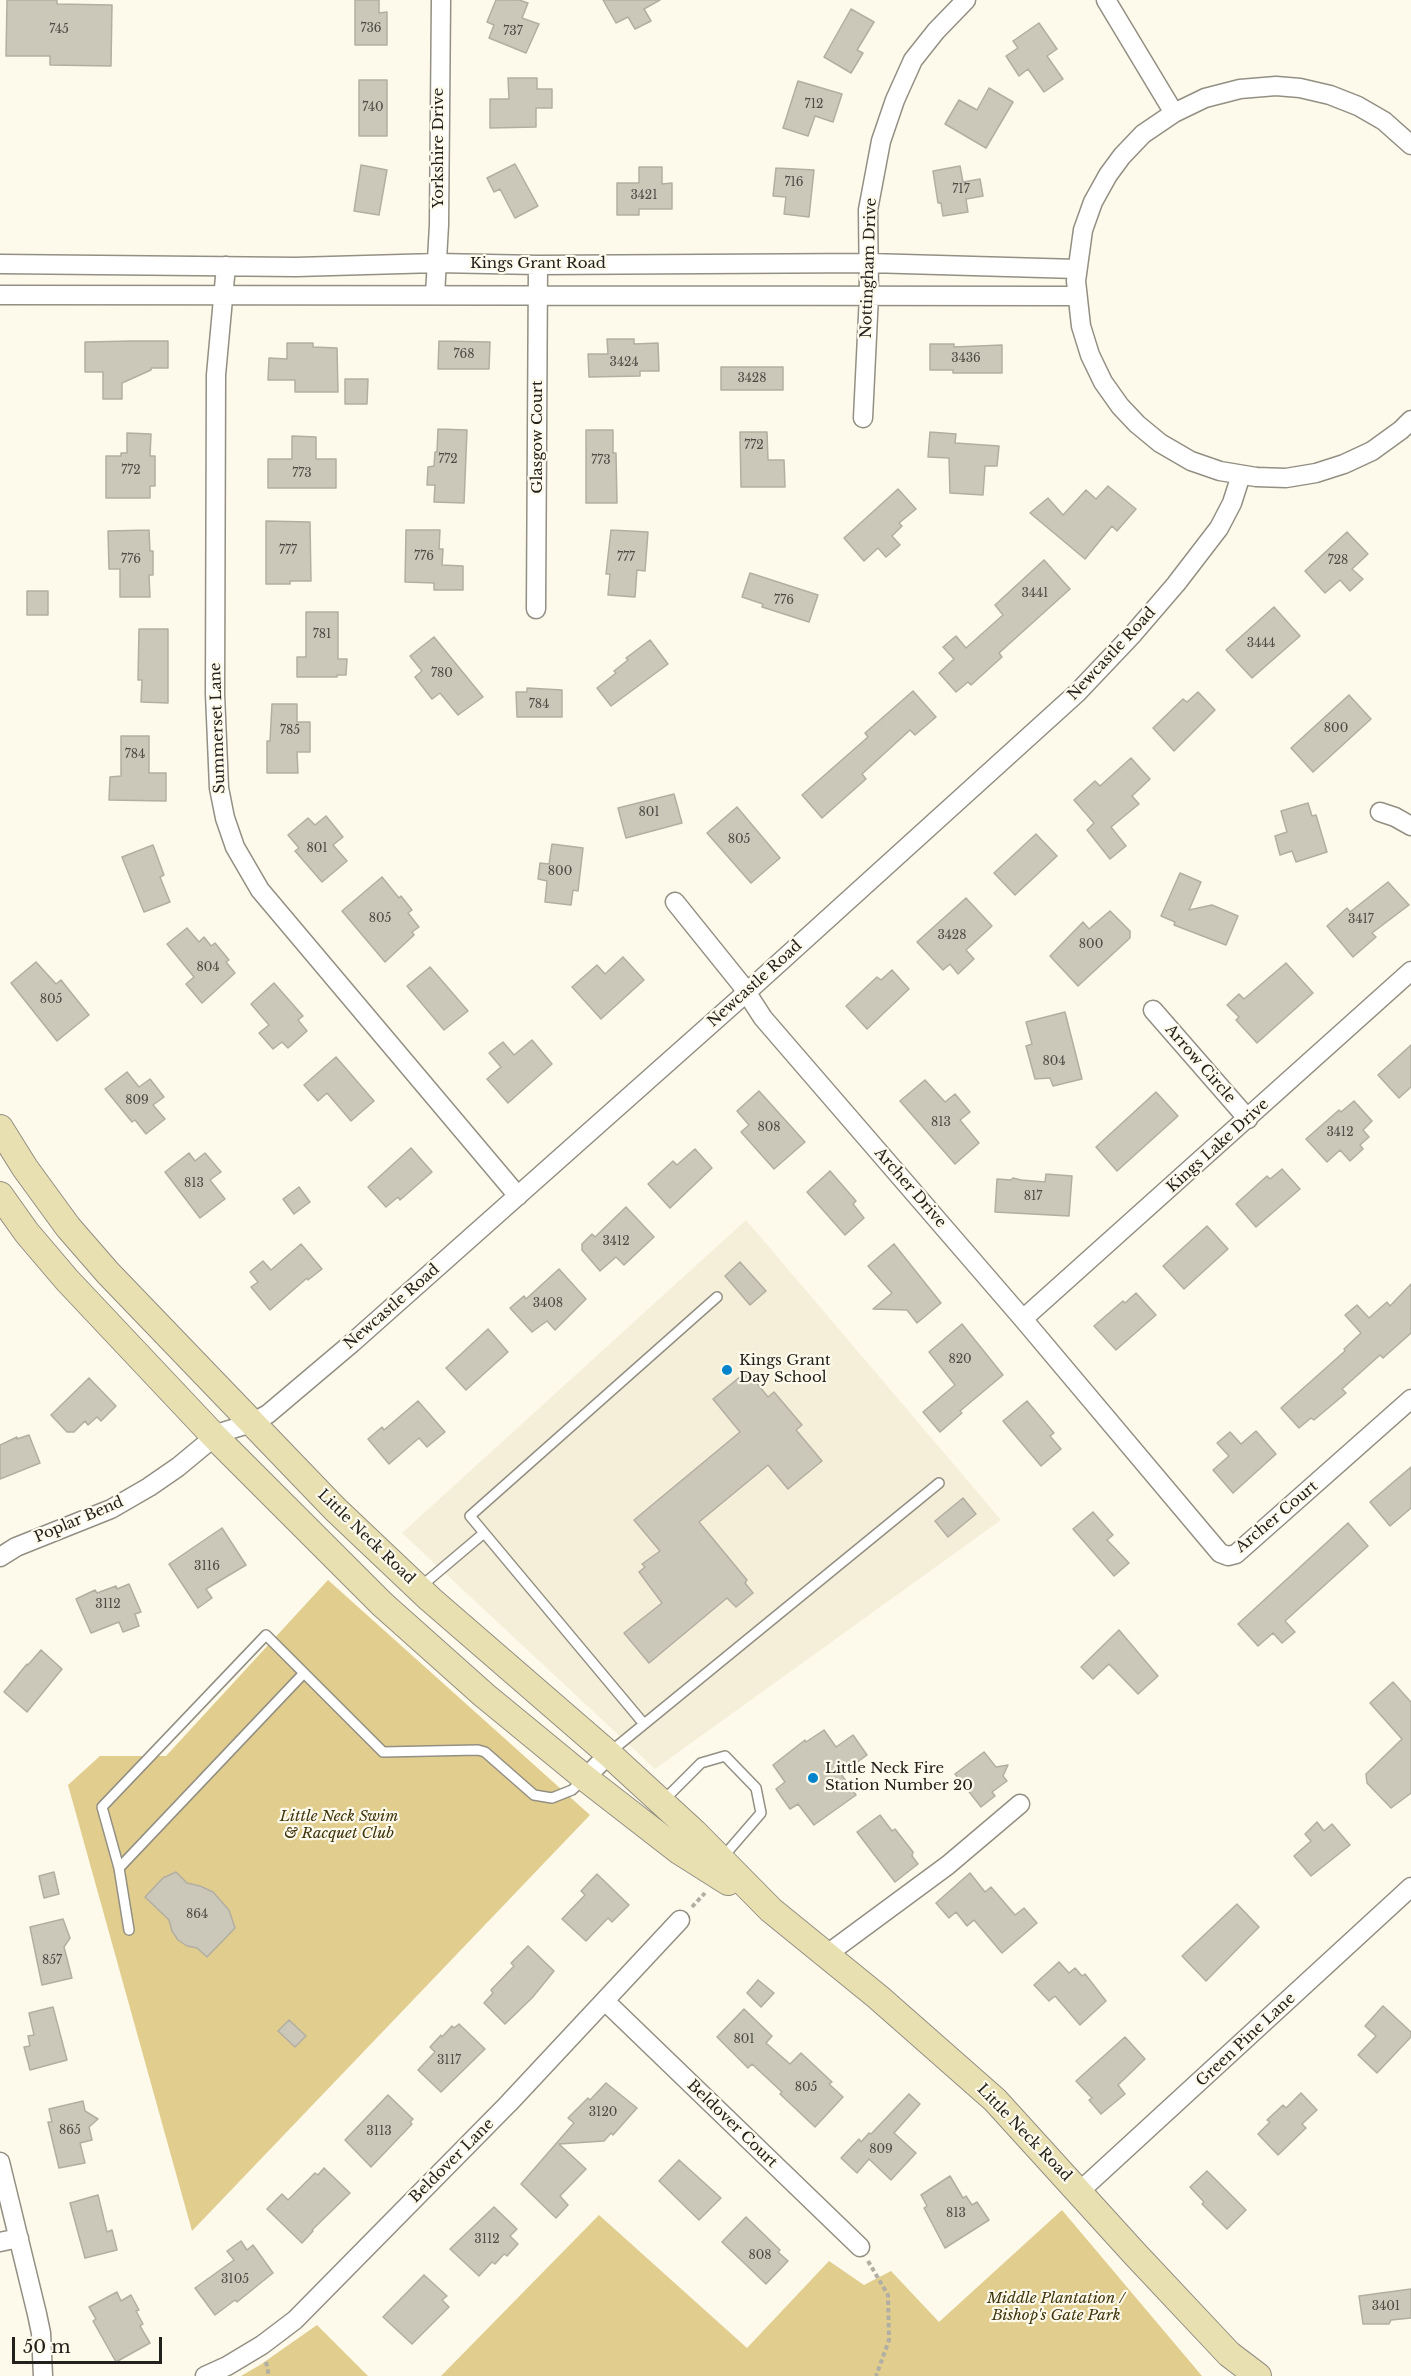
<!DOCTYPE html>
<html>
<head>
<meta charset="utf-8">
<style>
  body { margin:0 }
  #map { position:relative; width:1411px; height:2376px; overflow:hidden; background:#fdf9eb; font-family:"Libre Baskerville",serif }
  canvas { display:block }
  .scale { position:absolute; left:12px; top:2337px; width:150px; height:27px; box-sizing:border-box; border:3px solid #22211c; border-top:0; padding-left:8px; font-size:18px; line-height:21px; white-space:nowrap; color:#22211c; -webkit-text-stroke:4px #fdf9eb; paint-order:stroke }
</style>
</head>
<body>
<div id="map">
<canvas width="1411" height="2376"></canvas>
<div class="scale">50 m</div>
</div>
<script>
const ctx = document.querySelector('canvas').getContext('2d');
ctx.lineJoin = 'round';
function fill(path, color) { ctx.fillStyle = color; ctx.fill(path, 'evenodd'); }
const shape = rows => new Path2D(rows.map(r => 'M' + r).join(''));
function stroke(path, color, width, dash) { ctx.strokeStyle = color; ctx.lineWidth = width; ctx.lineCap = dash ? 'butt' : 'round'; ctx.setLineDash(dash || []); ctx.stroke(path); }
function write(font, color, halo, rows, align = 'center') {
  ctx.font = font + ' "Libre Baskerville",serif'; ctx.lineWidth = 4.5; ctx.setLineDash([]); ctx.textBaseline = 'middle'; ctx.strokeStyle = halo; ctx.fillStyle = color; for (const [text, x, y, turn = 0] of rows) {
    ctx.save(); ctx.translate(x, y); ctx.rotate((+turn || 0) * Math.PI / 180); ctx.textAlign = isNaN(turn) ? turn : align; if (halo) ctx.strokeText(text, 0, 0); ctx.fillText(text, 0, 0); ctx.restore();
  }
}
fill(shape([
  [746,1220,1001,1520,655,1769,402,1533]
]), '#f5efd9');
fill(shape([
  [328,1580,590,1815,192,2231,68,1785,100,1756,166,1756],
  [1062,2210,1202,2376,441,2376,599,2215,747,2348,829,2261,864,2285,891,2271,939,2322],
  [317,2325,368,2376,241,2376,260,2365]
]), '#e1ce8e');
const building = shape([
  [7,0,57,0,57,4,112,5,111,66,50,65,50,56,6,56,7,0],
  [355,0,379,0,379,13,387,12,387,45,355,45,355,0],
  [496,0,519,0,528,3,522,18,539,24,526,53,489,38,494,25,487,22,496,0],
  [603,0,660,0,644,9,651,21,635,29,628,17,616,23,603,0],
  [851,9,874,22,857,50,863,53,851,73,824,57,851,9],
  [1039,23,1057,49,1047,56,1063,79,1044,92,1028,69,1019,76,1006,56,1018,48,1013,41,1039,23],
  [508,78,537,78,537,89,552,89,552,108,536,108,536,127,490,128,490,99,509,99,508,78],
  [359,80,387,80,387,136,359,136,359,80],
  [798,81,842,94,833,122,815,116,808,136,783,128,798,81],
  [989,88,1013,102,986,148,945,124,959,100,977,110,989,88],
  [515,164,538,206,515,218,500,189,494,192,487,178,515,164],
  [361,165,387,170,379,215,354,211,361,165],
  [960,166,963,182,980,179,983,196,966,199,968,212,943,216,941,203,938,203,933,171,960,166],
  [639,167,662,167,662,184,672,183,672,209,639,209,639,215,617,215,617,183,639,183,639,167],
  [776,168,814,170,809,217,784,214,786,197,773,196,776,168],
  [607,339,634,339,634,344,658,343,659,371,640,371,640,376,589,377,588,354,608,354,607,339],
  [133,341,168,341,168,368,151,368,151,370,122,383,122,399,103,399,103,372,85,372,85,342,133,341],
  [439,341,490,342,489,369,438,369,439,341],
  [287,343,313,343,313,347,337,348,338,392,295,392,295,380,268,380,269,358,287,359,287,343],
  [930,344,954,344,954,347,1002,345,1002,373,953,373,953,370,930,370,930,344],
  [721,367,783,367,783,390,721,390,721,367],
  [345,379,368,379,367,404,345,404,345,379],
  [438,429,467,430,464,503,434,502,435,485,427,485,428,467,434,466,435,452,437,452,438,429],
  [586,430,613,430,613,453,616,453,617,503,586,503,586,430],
  [740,432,767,432,768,460,784,460,785,487,741,487,740,432],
  [930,432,956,434,955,443,999,446,997,466,985,466,983,495,950,493,949,458,928,457,930,432],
  [127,433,151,434,150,456,155,456,155,486,150,486,150,498,106,498,106,456,121,456,121,453,127,453,127,433],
  [292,436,316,437,316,459,336,459,336,488,268,488,268,459,292,459,292,436],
  [1108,486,1136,509,1117,531,1112,526,1085,559,1030,513,1048,498,1063,515,1086,490,1096,499,1108,486],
  [898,489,916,509,899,523,902,526,892,536,900,545,886,557,878,548,864,561,844,538,898,489],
  [266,521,310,522,311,581,290,581,290,584,266,584,266,521],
  [149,530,150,551,153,551,153,575,149,575,150,597,120,597,120,569,109,569,108,531,149,530],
  [406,530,440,530,439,549,443,549,442,565,463,566,463,590,434,590,434,583,405,582,406,530],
  [611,530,648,532,645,571,637,570,635,597,608,595,610,574,606,574,611,530],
  [1347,532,1368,554,1352,569,1363,579,1350,591,1340,580,1325,593,1305,571,1347,532],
  [1044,560,1070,589,999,653,1002,657,971,685,968,682,956,692,939,673,954,659,943,647,956,636,966,648,1003,615,995,605,1044,560],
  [750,573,818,595,809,622,762,607,763,604,742,597,750,573],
  [27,591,48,591,48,615,27,615,27,591],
  [1274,607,1300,636,1252,678,1226,650,1274,607],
  [306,612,338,612,338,659,347,659,346,675,337,675,337,677,297,677,297,657,306,657,306,612],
  [139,629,168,629,168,703,141,702,142,680,138,680,139,629],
  [434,637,483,697,458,715,440,693,432,699,415,677,422,671,410,656,434,637],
  [650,640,668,664,611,706,597,688,616,673,614,671,628,660,626,658,650,640],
  [527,688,562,690,562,717,517,717,516,692,527,692,527,688],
  [913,691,936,717,915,735,910,730,862,774,866,779,822,818,802,795,868,737,865,733,913,691],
  [1198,692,1215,710,1174,751,1153,728,1183,699,1187,702,1198,692],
  [1349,695,1371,719,1313,772,1291,748,1349,695],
  [272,704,297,704,297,722,310,722,310,752,297,752,298,773,267,773,267,741,270,741,272,704],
  [121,736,149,736,149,773,166,773,166,801,109,800,110,777,121,776,121,736],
  [1131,758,1150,779,1132,796,1139,804,1111,827,1126,846,1110,859,1087,830,1094,823,1074,800,1095,781,1100,786,1131,758],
  [674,794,682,823,626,838,618,808,674,794],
  [1308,803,1312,816,1316,815,1327,852,1296,862,1292,851,1280,855,1275,836,1287,832,1281,811,1308,803],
  [737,807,780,858,751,883,707,833,737,807],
  [326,816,343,837,333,845,347,861,322,882,295,851,299,848,288,835,308,818,315,825,326,816],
  [1036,834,1057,856,1015,895,994,873,1036,834],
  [552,844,583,848,578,891,573,890,571,905,545,902,547,881,538,879,540,863,549,864,552,844],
  [153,845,164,875,160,877,170,902,144,912,122,857,153,845],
  [1180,873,1201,882,1189,910,1212,905,1238,916,1226,945,1174,925,1175,922,1161,916,1180,873],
  [382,877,399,898,401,896,412,910,408,913,419,927,412,932,414,935,385,962,342,911,382,877],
  [1388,882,1409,905,1372,933,1376,937,1353,957,1327,926,1347,908,1350,912,1388,882],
  [966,898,992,926,966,950,974,959,958,974,950,964,943,970,917,942,966,898],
  [1110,911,1130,931,1130,938,1078,986,1050,956,1083,922,1089,929,1110,911],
  [187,928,199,942,204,937,211,946,215,943,229,960,226,962,235,973,202,1003,186,984,194,977,167,944,187,928],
  [623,957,644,980,601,1019,572,987,597,965,605,974,623,957],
  [36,962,56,984,61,980,89,1015,57,1041,11,983,36,962],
  [1286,963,1313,993,1257,1043,1236,1020,1239,1017,1227,1005,1239,994,1244,999,1286,963],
  [430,967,468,1011,444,1030,407,986,430,967],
  [892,970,909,989,867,1029,846,1006,877,977,881,980,892,970],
  [274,983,303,1016,298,1020,307,1031,288,1048,282,1042,273,1049,259,1033,269,1025,251,1004,274,983],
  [1065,1012,1082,1079,1053,1086,1050,1078,1035,1079,1026,1046,1032,1044,1026,1022,1065,1012],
  [532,1040,552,1064,508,1103,487,1079,501,1067,489,1053,503,1042,514,1055,532,1040],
  [1411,1045,1411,1087,1399,1098,1378,1075,1411,1045],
  [336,1057,374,1101,351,1121,327,1093,318,1101,304,1085,336,1057],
  [127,1072,139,1087,150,1079,164,1097,153,1105,165,1119,146,1134,135,1120,132,1122,105,1089,127,1072],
  [925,1080,945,1102,955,1094,970,1112,960,1120,979,1143,955,1164,900,1101,925,1080],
  [759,1091,805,1142,774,1169,741,1132,749,1125,737,1111,759,1091],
  [1156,1092,1178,1116,1117,1171,1096,1147,1156,1092],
  [1354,1101,1372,1121,1363,1130,1369,1137,1360,1145,1363,1149,1350,1161,1340,1150,1327,1162,1306,1139,1339,1110,1341,1112,1354,1101],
  [411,1148,432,1172,400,1200,398,1197,386,1207,368,1187,411,1148],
  [695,1149,712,1168,670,1208,648,1184,673,1161,677,1165,695,1149],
  [189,1153,195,1161,205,1153,221,1172,210,1180,225,1199,200,1218,165,1172,189,1153],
  [1282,1169,1300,1189,1256,1227,1236,1204,1267,1176,1270,1179,1282,1169],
  [830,1171,856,1201,853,1204,864,1218,845,1235,807,1192,830,1171],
  [1046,1174,1072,1176,1069,1216,995,1212,997,1179,1011,1180,1013,1178,1021,1180,1045,1182,1046,1174],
  [299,1187,310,1202,294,1214,283,1199,299,1187],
  [626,1207,654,1237,624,1265,616,1257,600,1271,582,1250,582,1244,592,1234,595,1237,626,1207],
  [1207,1226,1228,1249,1184,1289,1163,1266,1207,1226],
  [301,1244,322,1269,308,1280,307,1278,270,1310,251,1287,258,1282,250,1272,263,1261,271,1270,301,1244],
  [894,1244,941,1303,917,1323,907,1310,873,1309,892,1293,868,1266,894,1244],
  [740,1262,766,1291,750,1305,725,1276,740,1262],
  [559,1269,586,1299,555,1330,547,1321,532,1332,510,1308,524,1296,526,1299,559,1269],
  [1411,1284,1411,1333,1383,1358,1380,1355,1342,1389,1346,1393,1314,1420,1311,1418,1299,1428,1281,1408,1345,1351,1344,1349,1361,1333,1345,1315,1357,1305,1369,1318,1387,1302,1390,1306,1411,1284],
  [1136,1293,1156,1315,1116,1350,1094,1326,1123,1301,1125,1303,1136,1293],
  [962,1324,1003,1375,960,1411,962,1413,940,1432,923,1412,955,1385,929,1352,962,1324],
  [488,1329,508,1352,466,1390,446,1368,488,1329],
  [747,1371,768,1397,774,1392,802,1425,796,1430,822,1461,788,1489,768,1465,699,1522,747,1580,745,1583,753,1593,736,1607,727,1598,649,1663,624,1633,662,1603,639,1572,645,1567,642,1564,660,1551,634,1520,740,1432,713,1399,747,1371],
  [89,1378,116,1406,101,1421,97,1417,88,1425,85,1421,74,1432,67,1432,51,1415,89,1378],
  [418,1401,445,1432,427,1447,419,1438,389,1464,368,1439,382,1427,384,1430,418,1401],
  [1027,1401,1054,1433,1050,1436,1061,1449,1041,1466,1003,1421,1027,1401],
  [1256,1431,1276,1454,1233,1493,1213,1470,1229,1456,1217,1443,1230,1432,1241,1444,1256,1431],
  [29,1435,40,1463,0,1479,0,1445,17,1437,17,1439,29,1435],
  [1411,1467,1411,1508,1390,1526,1370,1502,1411,1467],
  [963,1498,976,1514,948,1537,935,1521,963,1498],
  [1093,1512,1113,1535,1107,1540,1129,1563,1114,1576,1073,1529,1093,1512],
  [1348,1523,1368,1546,1285,1621,1295,1632,1282,1643,1273,1633,1258,1646,1238,1624,1348,1523],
  [222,1528,246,1565,206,1589,212,1598,198,1608,169,1564,222,1528],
  [129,1584,141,1612,135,1614,139,1626,123,1632,119,1622,91,1633,76,1599,95,1590,97,1593,116,1586,117,1589,129,1584],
  [1119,1630,1158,1676,1138,1694,1109,1664,1093,1679,1081,1667,1119,1630],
  [41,1650,62,1669,27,1712,4,1692,27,1664,28,1665,41,1650],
  [1393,1682,1411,1702,1411,1793,1391,1808,1367,1783,1366,1774,1402,1739,1370,1703,1393,1682],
  [824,1730,836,1747,853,1735,867,1755,841,1774,856,1795,814,1825,798,1804,790,1809,776,1789,785,1782,773,1765,805,1740,806,1742,824,1730],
  [984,1752,996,1767,1008,1765,1003,1776,1007,1781,992,1792,995,1796,981,1807,955,1774,984,1752],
  [880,1815,892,1831,895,1829,913,1852,912,1856,918,1864,895,1882,857,1832,880,1815],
  [1317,1822,1324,1831,1332,1824,1350,1845,1311,1876,1294,1856,1311,1841,1305,1834,1317,1822],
  [54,1872,59,1894,44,1898,39,1876,54,1872],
  [176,1872,187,1883,200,1886,213,1892,229,1910,235,1928,207,1957,197,1948,187,1946,178,1940,172,1931,169,1920,145,1897,163,1878,176,1872],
  [970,1873,985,1892,991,1887,1015,1915,1024,1908,1037,1923,1002,1953,974,1920,967,1926,956,1912,949,1918,936,1903,970,1873],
  [597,1874,629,1905,612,1922,608,1918,586,1941,562,1919,585,1895,581,1891,597,1874],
  [1237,1904,1259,1927,1206,1981,1182,1956,1237,1904],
  [63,1919,70,1938,64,1947,72,1978,42,1985,30,1927,63,1919],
  [528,1946,554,1971,532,1998,505,2024,484,2003,493,1993,491,1990,514,1966,511,1963,528,1946],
  [1059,1962,1069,1973,1075,1968,1082,1976,1085,1974,1106,2001,1080,2025,1055,1996,1049,2001,1034,1985,1059,1962],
  [758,1980,774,1993,761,2007,747,1993,758,1980],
  [1383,2006,1411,2032,1411,2037,1377,2073,1358,2055,1376,2036,1365,2026,1383,2006],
  [53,2007,67,2060,30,2070,24,2047,30,2046,28,2036,34,2035,29,2013,53,2007],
  [744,2009,772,2036,766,2043,790,2064,801,2053,832,2082,829,2084,843,2097,815,2127,780,2094,782,2092,752,2064,748,2068,717,2037,744,2009],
  [289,2020,306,2036,295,2047,278,2031,289,2020],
  [459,2024,485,2049,441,2092,418,2070,435,2052,430,2047,441,2035,442,2037,452,2026,454,2028,459,2024],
  [1125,2037,1145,2059,1118,2085,1125,2094,1101,2114,1089,2100,1092,2098,1076,2081,1125,2037],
  [606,2083,637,2108,613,2135,611,2133,604,2141,559,2144,586,2169,560,2196,568,2205,556,2218,521,2184,574,2123,568,2118,588,2098,590,2100,606,2083],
  [1301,2093,1317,2110,1302,2124,1306,2128,1278,2155,1258,2134,1270,2122,1267,2120,1283,2105,1286,2108,1301,2093],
  [909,2094,920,2104,894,2133,916,2153,891,2180,869,2159,857,2173,841,2158,859,2139,861,2142,869,2133,871,2134,909,2094],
  [388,2095,413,2119,410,2122,412,2124,371,2167,345,2140,388,2095],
  [83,2101,85,2111,98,2119,89,2127,92,2140,80,2143,85,2163,59,2168,48,2122,52,2122,49,2109,83,2101],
  [679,2160,721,2198,699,2220,659,2181,679,2160],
  [324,2168,350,2193,312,2230,313,2231,302,2243,267,2209,282,2194,288,2200,315,2173,318,2175,324,2168],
  [1207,2171,1246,2210,1227,2229,1202,2204,1204,2202,1190,2187,1207,2171],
  [950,2176,963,2198,966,2196,972,2205,977,2202,989,2220,945,2248,924,2208,927,2206,921,2195,950,2176],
  [98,2195,107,2232,112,2230,117,2250,85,2258,70,2203,98,2195],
  [494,2207,517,2229,510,2236,518,2244,507,2256,504,2254,495,2264,492,2262,479,2276,450,2249,494,2207],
  [746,2217,780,2250,778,2252,788,2261,766,2284,722,2242,746,2217],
  [241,2241,247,2250,253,2245,273,2273,237,2302,235,2300,215,2315,195,2288,234,2260,227,2251,241,2241],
  [424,2275,447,2296,442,2300,449,2307,412,2344,383,2317,424,2275],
  [1411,2289,1411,2318,1391,2320,1389,2324,1363,2324,1359,2296,1411,2289],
  [117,2292,121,2301,131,2295,139,2310,136,2311,143,2324,140,2326,150,2343,116,2362,93,2321,96,2319,89,2307,117,2292]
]);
fill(building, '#cbc8ba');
stroke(building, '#b2aea1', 1.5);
const lane = shape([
  [419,1588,484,1533],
  [644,1724,470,1516,717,1297],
  [610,1752,939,1483],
  [663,1801,701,1763,725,1756,756,1788,761,1813,722,1858],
  [119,1868,102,1807,266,1635,304,1673],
  [129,1930,119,1868,304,1673,383,1752,478,1750,485,1752,534,1795,552,1798,572,1790,583,1780]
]);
const street = shape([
  [1106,0,1174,113],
  [1411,145,1384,121,1358,106,1330,95,1300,88,1276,86,1240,89,1205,98,1174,113,1143,134,1122,156,1108,175,1093,202,1083,230,1076,281,1081,326,1090,355,1103,382,1120,406,1137,424,1160,443,1191,461,1220,471,1256,477,1286,478,1316,473,1344,464,1372,451,1401,430,1411,420],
  [0,264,296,267,437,263,538,265,869,263,1077,269],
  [226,266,216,375,215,694,219,788,225,818,235,847,260,890,518,1196],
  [0,295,1076,296],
  [435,295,439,225,441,0],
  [863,418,869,295,868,210,881,141,895,100,913,60,936,31,966,0],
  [536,609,538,265],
  [1380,812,1395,817,1411,826],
  [675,902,741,984,763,1018,1023,1319,1220,1553,1228,1556,1236,1554,1411,1399],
  [1153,1010,1248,1119],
  [1023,1319,1411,971],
  [0,1557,16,1547,111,1509,149,1487,178,1467,219,1433,252,1423,268,1414,352,1343,747,992,1077,693,1133,634,1176,584,1219,528,1232,503,1241,475],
  [585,1778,609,1754],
  [826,1955,948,1865,1020,1804],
  [605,2001,860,2247],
  [0,2162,37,2314,41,2333,43,2376],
  [1080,2191,1411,1887],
  [0,2242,19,2238],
  [205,2376,227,2366,262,2345,295,2320,509,2103,680,1920]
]);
const secondary = shape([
  [0,1128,25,1168,68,1227,108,1273,335,1509,430,1599,609,1754,694,1832,771,1910,878,1997,995,2100,1135,2254,1229,2354,1258,2376],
  [0,1195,27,1233,67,1280,214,1436,382,1604,484,1695,585,1778,679,1851,728,1882]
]);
stroke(lane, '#938f83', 12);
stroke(street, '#938f83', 21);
stroke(secondary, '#938f83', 28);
stroke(shape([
  [692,1907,705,1893],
  [868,2261,888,2295,889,2340,876,2376],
  [266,2362,269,2376]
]), '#b1aea3', 4, [4.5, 3]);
stroke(lane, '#fff', 9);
stroke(street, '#fff', 18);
stroke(secondary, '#e9e0b2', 26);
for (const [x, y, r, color] of [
  [727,1370,6,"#0184cb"],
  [813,1778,6,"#0184cb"]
]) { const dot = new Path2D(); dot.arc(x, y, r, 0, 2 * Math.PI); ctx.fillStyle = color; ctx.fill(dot); stroke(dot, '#fdf9eb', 2); }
write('12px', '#4c4b44', null, [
  ["736",371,29],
  ["745",59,30],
  ["737",513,32],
  ["712",814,105],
  ["740",373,108],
  ["716",794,183],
  ["717",961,190],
  ["3421",644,196],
  ["768",464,355],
  ["3436",966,359],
  ["3424",624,363],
  ["3428",752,379],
  ["772",754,446],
  ["772",448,460],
  ["773",601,461],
  ["772",131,471],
  ["773",302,474],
  ["777",288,551],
  ["776",424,557],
  ["777",626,558],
  ["776",131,560],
  ["728",1338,561],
  ["3441",1035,594],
  ["776",784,601],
  ["781",322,635],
  ["3444",1261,644],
  ["780",442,674],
  ["784",539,705],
  ["800",1336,729],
  ["785",290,731],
  ["784",135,755],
  ["801",649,813],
  ["805",739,840],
  ["801",317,849],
  ["800",560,872],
  ["805",380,919],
  ["3417",1361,920],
  ["3428",952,936],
  ["800",1091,945],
  ["804",208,968],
  ["805",51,1000],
  ["804",1054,1062],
  ["809",137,1101],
  ["813",941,1123],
  ["808",769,1128],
  ["3412",1340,1133],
  ["813",194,1184],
  ["817",1033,1197],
  ["3412",616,1242],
  ["3408",548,1304],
  ["820",960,1360],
  ["3116",207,1567],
  ["3112",108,1605],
  ["864",197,1915],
  ["857",52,1961],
  ["801",744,2040],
  ["3117",449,2061],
  ["805",806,2088],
  ["3120",603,2113],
  ["865",70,2131],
  ["3113",379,2132],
  ["809",881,2150],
  ["813",956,2214],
  ["3112",487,2240],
  ["808",760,2256],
  ["3105",235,2280],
  ["3401",1386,2307]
]);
write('15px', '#22211c', '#fdf9eb', [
  ["Yorkshire Drive",439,148,-90],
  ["Kings Grant Road",538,264],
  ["Nottingham Drive",869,268,-88],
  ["Glasgow Court",538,437,-90],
  ["Newcastle Road",1112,654,-47],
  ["Summerset Lane",218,728,-92],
  ["Newcastle Road",755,984,-42],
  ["Arrow Circle",1200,1064,49],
  ["Kings Lake Drive",1218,1146,-42],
  ["Archer Drive",910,1188,49],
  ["Newcastle Road",392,1307,-41],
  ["Archer Court",1277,1517,-40],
  ["Poplar Bend",79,1520,-23],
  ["Little Neck Road",366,1537,44],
  ["Green Pine Lane",1246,2040,-43],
  ["Beldover Court",732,2124,44],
  ["Little Neck Road",1024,2133,46],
  ["Beldover Lane",452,2161,-45]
]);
write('15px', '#22211c', '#fdf9eb', [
  ["Kings Grant",739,1361],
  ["Day School",739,1378],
  ["Little Neck Fire",825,1769],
  ["Station Number 20",825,1786]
], 'left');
write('italic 15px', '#3f350d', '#fdf9eb', [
  ["Little Neck Swim",339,1817],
  ["& Racquet Club",339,1834],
  ["Middle Plantation /",1056,2299],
  ["Bishop's Gate Park",1056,2316]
]);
</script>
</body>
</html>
